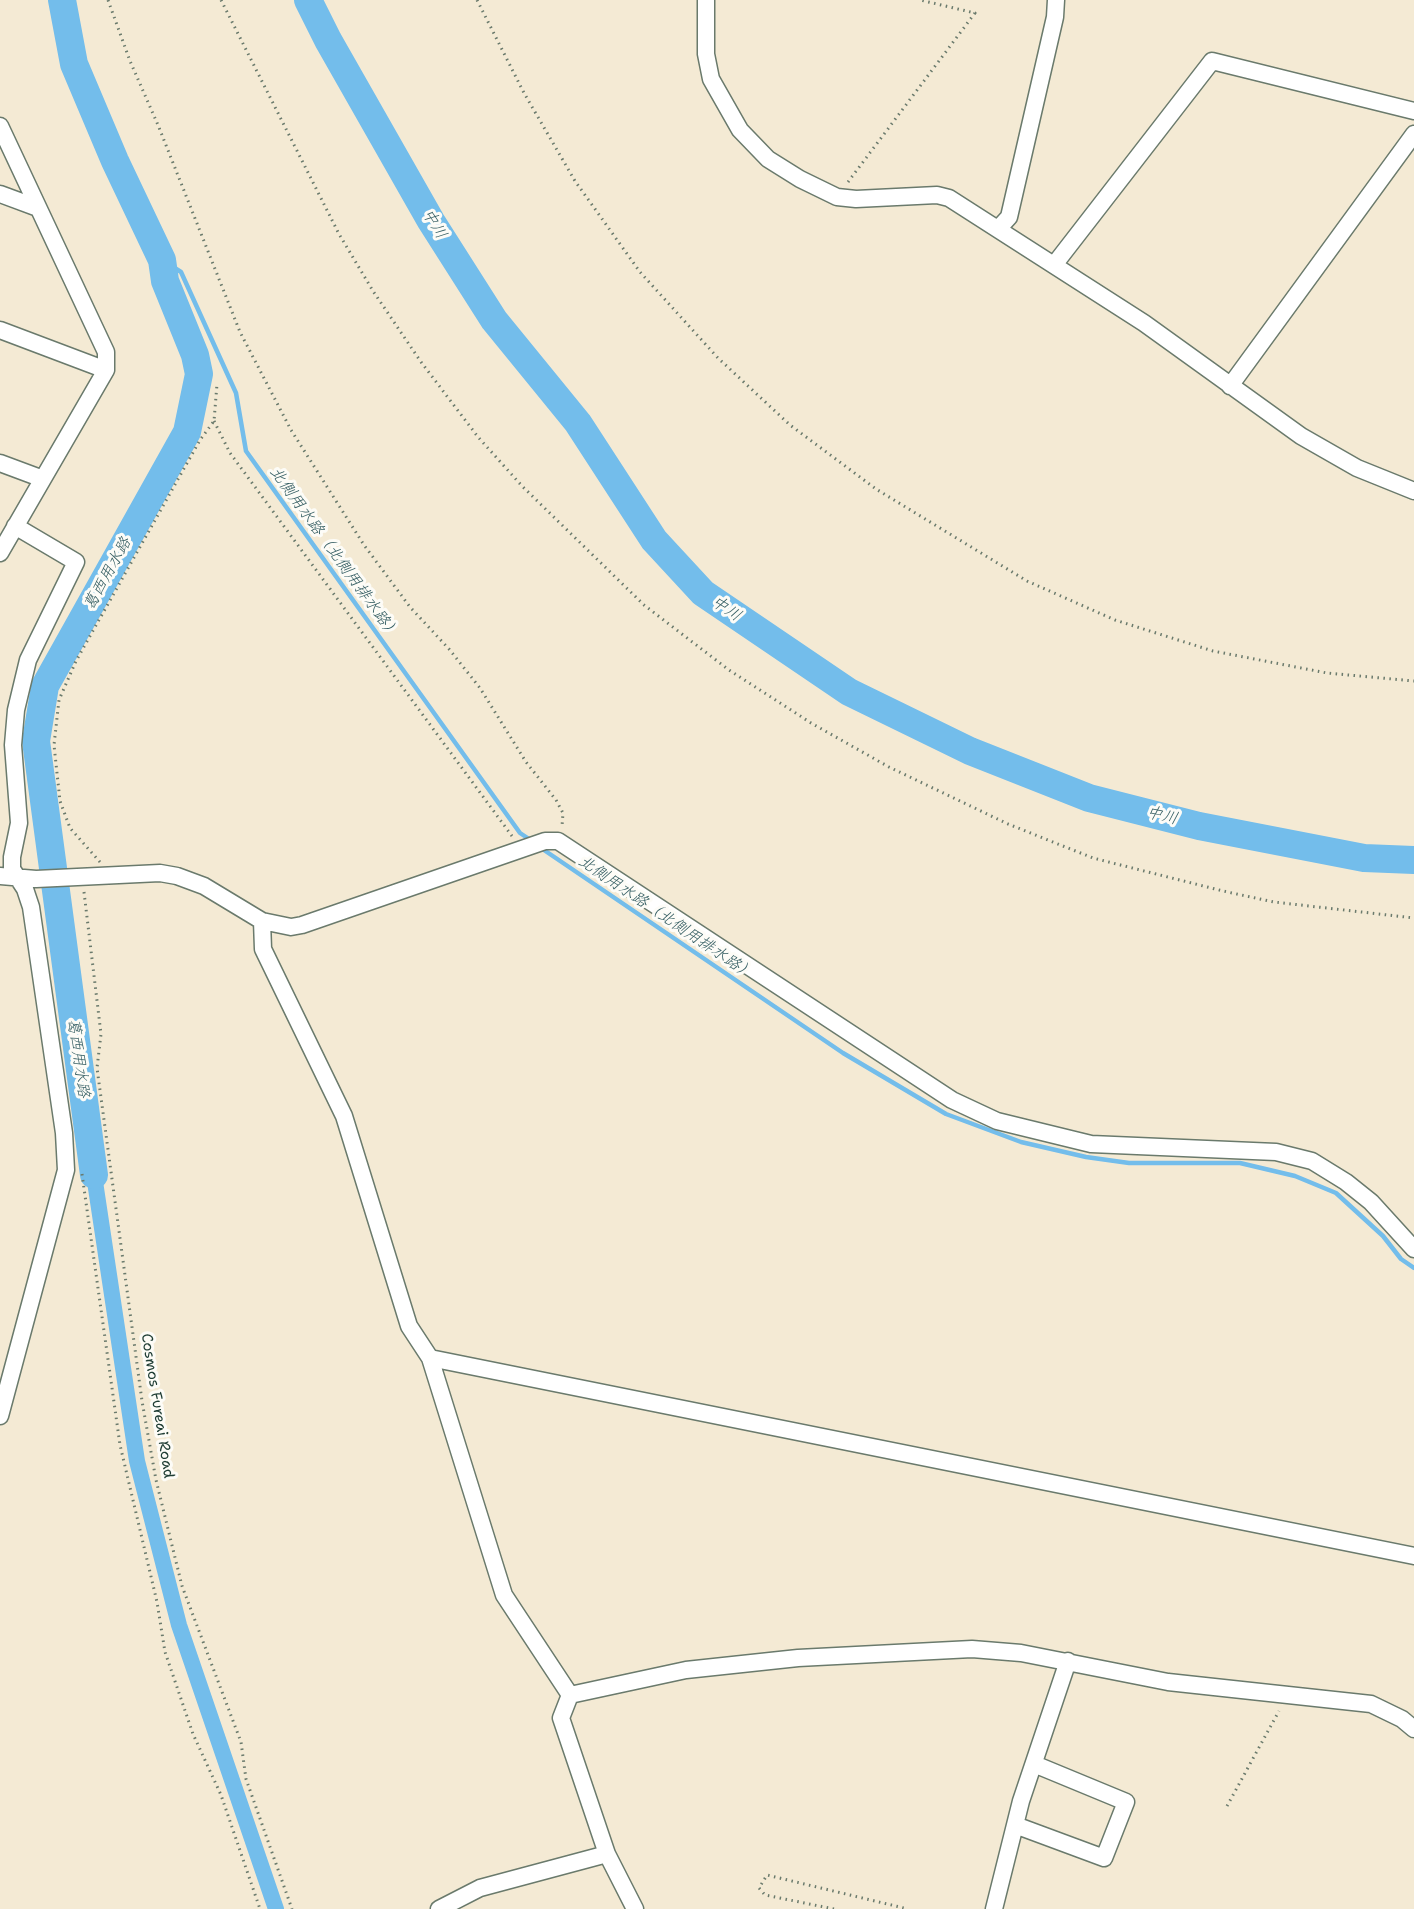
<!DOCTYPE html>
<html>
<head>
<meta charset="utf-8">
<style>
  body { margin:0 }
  canvas { display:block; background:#f4ead4 }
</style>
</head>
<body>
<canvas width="1414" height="1909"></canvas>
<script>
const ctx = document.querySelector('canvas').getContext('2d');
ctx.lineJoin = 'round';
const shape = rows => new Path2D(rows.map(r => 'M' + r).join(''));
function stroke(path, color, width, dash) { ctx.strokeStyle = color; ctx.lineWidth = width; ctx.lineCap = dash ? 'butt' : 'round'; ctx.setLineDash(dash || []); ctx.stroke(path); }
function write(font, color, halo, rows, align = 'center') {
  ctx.font = font + ' "Shantell Sans","Klee One",sans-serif'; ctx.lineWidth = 6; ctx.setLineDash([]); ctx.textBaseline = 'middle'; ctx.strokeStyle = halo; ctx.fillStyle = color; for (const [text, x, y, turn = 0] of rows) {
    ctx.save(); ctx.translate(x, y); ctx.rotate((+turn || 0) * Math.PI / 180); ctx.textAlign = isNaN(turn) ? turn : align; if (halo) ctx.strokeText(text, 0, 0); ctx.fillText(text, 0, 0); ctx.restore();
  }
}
stroke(shape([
  [162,260,181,272,236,393,246,451,520,833,532,841],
  [541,848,843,1053,946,1114,1021,1142,1086,1157,1129,1163,1240,1163,1295,1176,1336,1193,1383,1236,1401,1259,1414,1268]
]), '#73bdeb', 4.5);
stroke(shape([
  [94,1175,137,1461,179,1625,276,1909]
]), '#73bdeb', 16);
stroke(shape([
  [62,0,74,64,115,161,162,260,165,281,195,355,199,374,187,432,45,686,36,741,94,1175],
  [308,0,328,40,431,221,494,320,578,423,654,540,703,593,849,692,970,751,1089,798,1199,826,1364,858,1414,860]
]), '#73bdeb', 28);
const minor = shape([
  [706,0,706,54,711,79,740,130,768,159,800,179,837,197,856,199,937,195,949,198,1144,323,1301,436,1357,468,1414,491],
  [0,126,106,352,106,370,0,553],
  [0,194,38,208],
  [998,229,1009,217,1055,17,1056,0],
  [1054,265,1212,61,1414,111],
  [0,330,106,370],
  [1230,386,1414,134],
  [0,463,43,479],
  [0,876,36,879,160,873,177,876,204,886,262,921,291,927,302,925,545,841,558,841,952,1100,997,1121,1091,1144,1276,1152,1312,1161,1346,1182,1371,1202,1414,1249],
  [262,921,263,949,344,1116,409,1326,430,1358,504,1595,570,1695],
  [430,1358,1414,1556],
  [0,1416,66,1170,64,1133,31,907,25,889,12,869,12,857,19,823,13,745,16,710,28,660,76,562,15,526],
  [570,1695,686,1670,798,1658,972,1649,1021,1653,1168,1682,1371,1704,1402,1719,1414,1729],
  [570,1695,561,1718,607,1854,635,1909],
  [1015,1825,1104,1858,1126,1802,1034,1764],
  [439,1909,480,1888,607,1854],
  [994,1909,1021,1801,1068,1661]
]);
stroke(minor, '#6a7a6c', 19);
stroke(shape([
  [108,0,130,61,158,125,240,332,291,430,364,545,410,607,449,649,480,688,526,762,556,800,563,813,562,826],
  [221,0,339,234,373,291,421,362,478,437,522,486,644,605,729,670,811,723,889,767,1008,824,1093,858,1223,891,1274,902,1414,918],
  [477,0,524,93,575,181,640,272,718,358,790,425,876,489,1027,581,1115,620,1213,651,1327,673,1414,681],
  [848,182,975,13,920,0],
  [214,421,230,453,512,836],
  [100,862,70,828,60,801,54,745,59,700,76,661,200,440,214,421,217,384],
  [84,892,101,1034,97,1068,142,1401,156,1480,182,1586,241,1742,246,1779,292,1909],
  [82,1174,120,1445,157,1602,165,1652,193,1734,221,1795,260,1909],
  [1227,1806,1279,1711],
  [834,1909,765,1895,759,1888,767,1875,908,1909]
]), '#6a7a6c', 3, [1.5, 4.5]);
stroke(minor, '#fff', 16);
write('15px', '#1f3d34', '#fdfcf7', [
  ["Cosmos Fureai Road",157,1406,81]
]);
write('italic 16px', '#345d62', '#fdfcf7', [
  ["中川",434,224,59],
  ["北側用水路（北側用排水路）",334,553,54],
  ["葛西用水路",108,574,-61],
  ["中川",726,609,34],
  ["中川",1162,816,14],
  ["北側用水路（北側用排水路）",666,918,34],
  ["葛西用水路",78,1058,82]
]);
</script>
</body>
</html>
